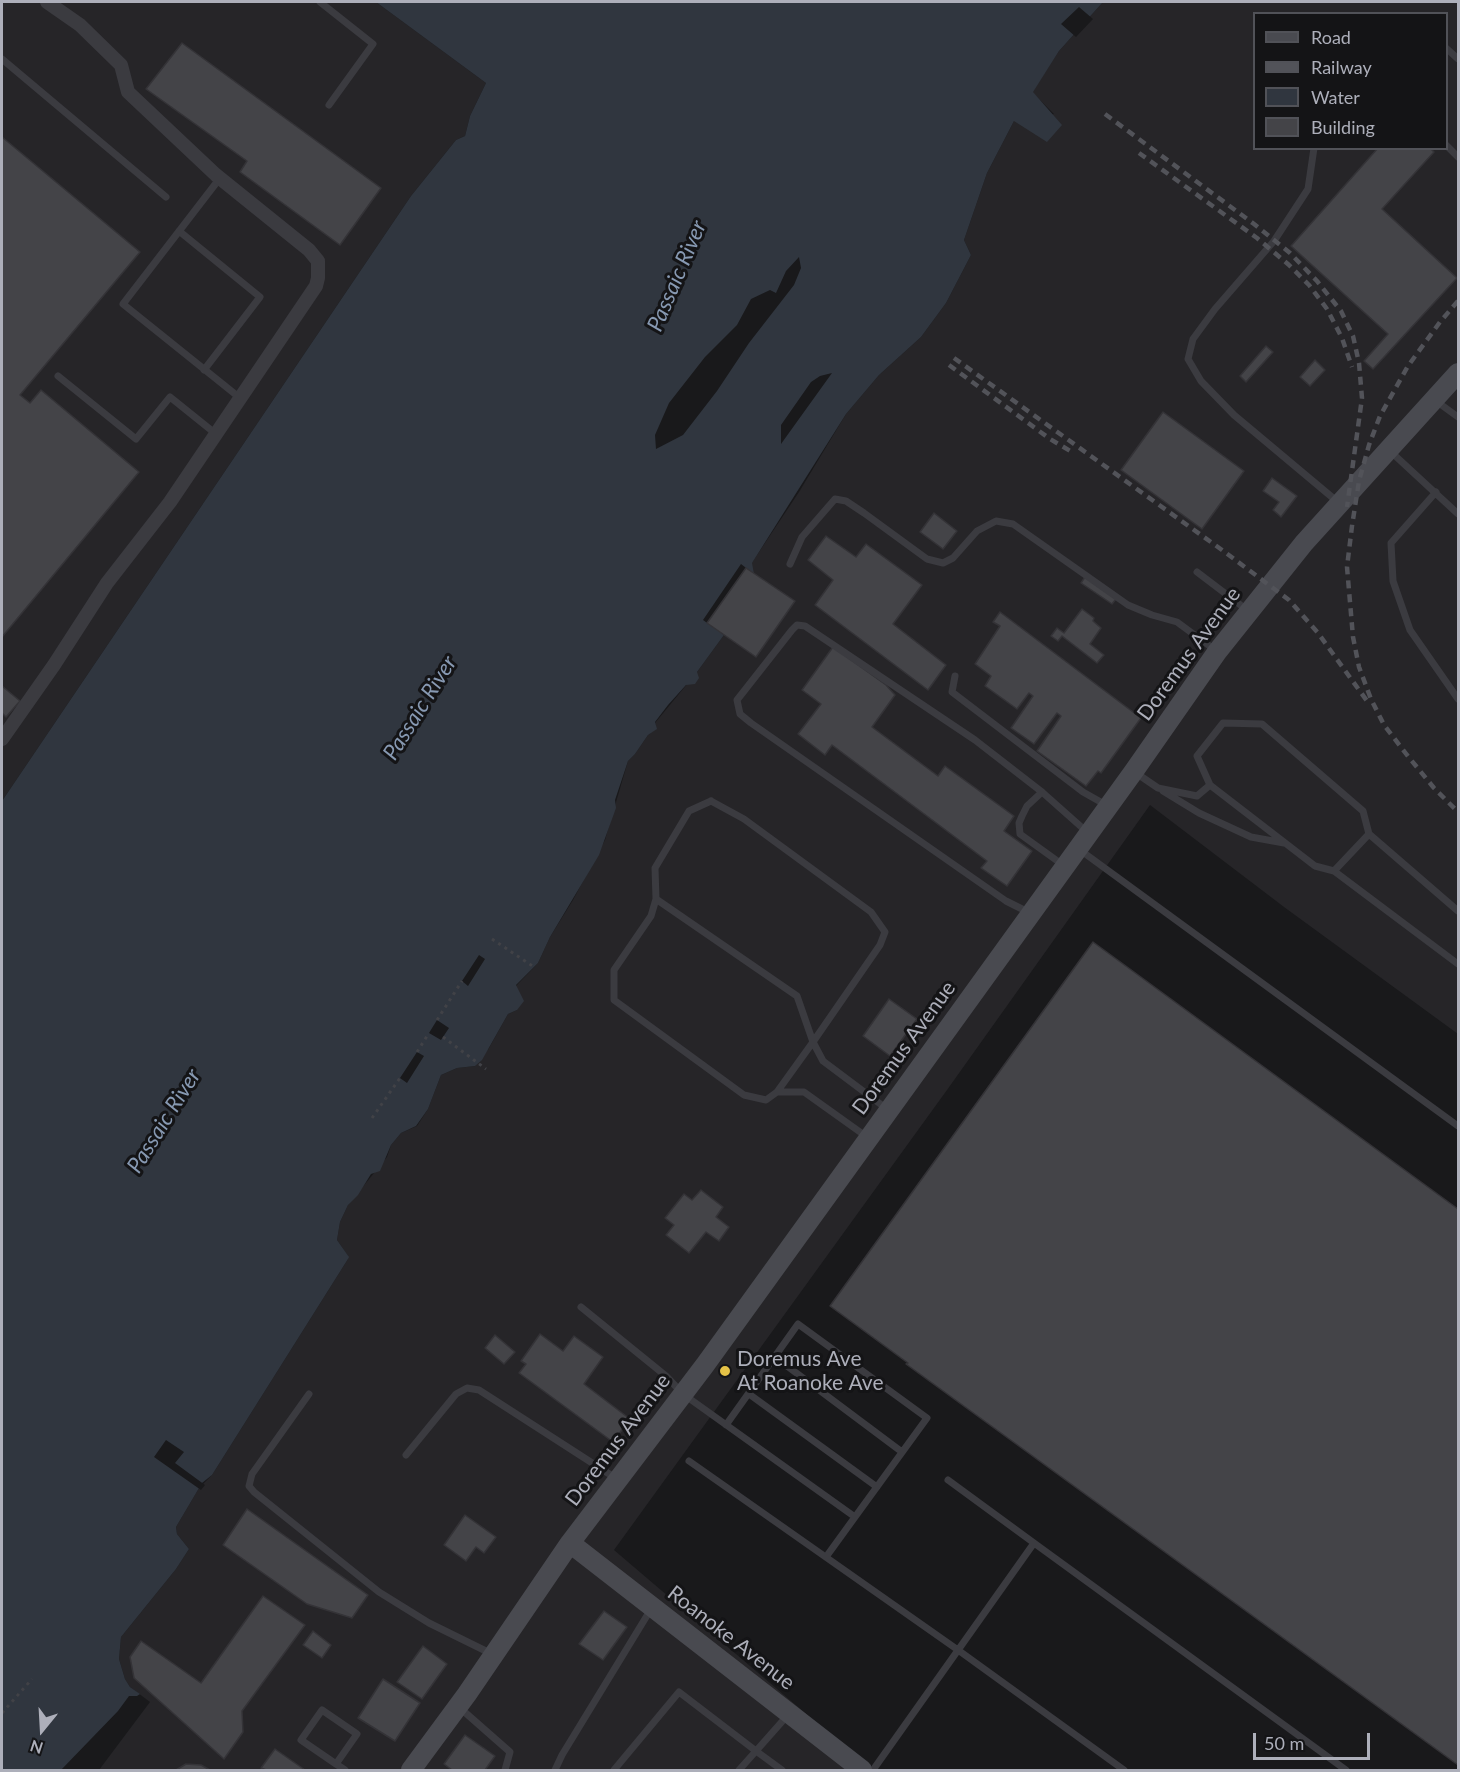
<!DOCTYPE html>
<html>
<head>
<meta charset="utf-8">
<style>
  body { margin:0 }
  #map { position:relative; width:1460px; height:1772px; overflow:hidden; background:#19191b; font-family:Lato,sans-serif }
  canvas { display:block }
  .frame { position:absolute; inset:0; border:3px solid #adafba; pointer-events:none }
  .legend { position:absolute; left:1253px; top:12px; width:195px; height:138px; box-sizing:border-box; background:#141416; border:2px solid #515258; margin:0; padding:8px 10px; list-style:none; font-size:18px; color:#adafba }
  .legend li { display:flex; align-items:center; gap:12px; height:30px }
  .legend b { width:30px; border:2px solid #515258 }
  .north { position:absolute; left:12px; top:1700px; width:60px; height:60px; -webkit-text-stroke:4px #141416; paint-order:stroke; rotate:198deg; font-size:16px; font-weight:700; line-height:24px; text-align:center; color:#adafba }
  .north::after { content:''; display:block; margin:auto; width:21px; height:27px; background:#adafba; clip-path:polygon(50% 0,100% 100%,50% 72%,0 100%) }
  .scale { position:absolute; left:1253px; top:1733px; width:117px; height:27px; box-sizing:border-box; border:3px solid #adafba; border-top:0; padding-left:8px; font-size:18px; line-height:21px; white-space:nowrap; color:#adafba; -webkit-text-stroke:4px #141416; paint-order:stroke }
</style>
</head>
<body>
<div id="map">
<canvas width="1460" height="1772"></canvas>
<div class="frame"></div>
<ul class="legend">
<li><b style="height:8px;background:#494a50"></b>Road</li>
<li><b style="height:8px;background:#525359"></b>Railway</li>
<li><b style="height:16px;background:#30363f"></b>Water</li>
<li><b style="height:16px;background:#444448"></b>Building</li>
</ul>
<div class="north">N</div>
<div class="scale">50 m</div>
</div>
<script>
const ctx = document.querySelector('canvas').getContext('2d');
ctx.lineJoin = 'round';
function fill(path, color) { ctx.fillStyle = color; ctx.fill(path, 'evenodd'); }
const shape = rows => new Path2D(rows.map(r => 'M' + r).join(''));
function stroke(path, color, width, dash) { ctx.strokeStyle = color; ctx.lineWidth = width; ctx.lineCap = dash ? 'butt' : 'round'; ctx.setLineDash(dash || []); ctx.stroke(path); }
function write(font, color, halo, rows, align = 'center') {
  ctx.font = font + ' Lato,sans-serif'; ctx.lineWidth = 6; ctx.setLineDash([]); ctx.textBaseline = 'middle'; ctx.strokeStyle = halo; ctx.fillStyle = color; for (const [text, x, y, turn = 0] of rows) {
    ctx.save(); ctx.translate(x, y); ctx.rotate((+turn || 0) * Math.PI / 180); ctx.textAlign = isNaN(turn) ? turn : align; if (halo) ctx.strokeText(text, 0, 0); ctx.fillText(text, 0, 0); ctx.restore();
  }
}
fill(shape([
  [2,2,376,2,486,83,470,116,465,136,456,140,411,196,2,801],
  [1103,2,1458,2,1458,1034,1284,907,1150,805,947,1090,614,1550,872,1770,99,1770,150,1702,130,1687,125,1679,119,1659,121,1637,176,1569,189,1549,177,1534,176,1527,199,1488,212,1475,348,1259,348,1256,337,1240,340,1222,348,1205,387,1157,391,1145,401,1133,417,1126,428,1109,441,1075,457,1068,475,1066,489,1048,508,1014,517,1010,516,986,538,963,550,937,573,900,605,840,628,761,635,754,648,735,656,729,655,723,697,672,724,635,751,564,799,492,846,414,879,375,921,337,946,303,971,255,964,240,987,173,1014,121,1054,114,1032,92,1059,51],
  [1254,14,1446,14,1446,148,1254,148]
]), '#262528');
fill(shape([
  [376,2,1103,2,1059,51,1033,92,1062,125,1047,142,1014,121,987,173,964,240,971,255,946,303,921,337,879,375,846,414,752,563,754,574,724,635,697,672,699,678,695,684,686,685,668,705,655,722,657,729,648,735,635,754,628,761,615,800,616,808,599,855,550,937,538,963,516,985,524,1001,517,1010,508,1014,482,1060,475,1066,457,1068,441,1075,428,1109,416,1126,401,1133,391,1145,380,1171,371,1174,358,1195,348,1205,340,1222,337,1240,349,1257,348,1259,212,1475,202,1483,176,1527,177,1534,189,1549,176,1569,121,1637,119,1659,125,1679,130,1687,140,1694,137,1696,129,1696,118,1711,61,1770,2,1770,2,801,411,196,456,140,465,136,470,116,486,83]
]), '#30363f');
fill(shape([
  [1079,7,1093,19,1076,37,1061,24],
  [799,257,801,268,794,285,749,343,717,391,683,435,656,449,655,435,669,403,705,357,737,325,751,299,770,290,776,293,786,271],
  [832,373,781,444,781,425,811,382,820,376],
  [741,564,754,574,724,635,703,620],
  [479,955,485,959,468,986,462,981],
  [437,1020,449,1028,441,1040,429,1033],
  [417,1052,424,1056,407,1083,400,1078],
  [166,1440,184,1452,175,1463,205,1485,201,1490,154,1457]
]), '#19191b');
const building = shape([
  [182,43,381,188,340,245,240,172,247,161,146,89,182,43],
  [2,137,140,252,20,395,30,403,41,390,139,472,2,637,2,137],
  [1378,148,1430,148,1434,152,1382,209,1457,278,1373,369,1364,361,1388,334,1291,246,1378,148],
  [1266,346,1273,352,1246,382,1240,376,1266,346],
  [1315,360,1325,370,1310,386,1300,377,1315,360],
  [1163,412,1244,471,1202,529,1121,470,1163,412],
  [1272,478,1297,496,1281,517,1273,510,1279,502,1263,491,1272,478],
  [934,513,957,531,943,549,920,532,934,513],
  [826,536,856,557,866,544,922,585,893,624,946,665,928,690,815,605,833,580,808,560,826,536],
  [746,568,795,601,756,657,707,623,746,568],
  [1085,577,1116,599,1112,604,1081,583,1085,577],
  [1082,609,1094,618,1093,621,1101,628,1090,644,1104,655,1097,663,1062,636,1058,641,1051,636,1057,628,1064,633,1082,609],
  [1000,612,1141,718,1101,773,1098,771,1086,786,1037,751,1061,716,1057,713,1034,744,1011,728,1033,696,1029,693,1017,709,985,686,991,676,975,664,1000,626,993,622,1000,612],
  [833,647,886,685,895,695,872,727,938,776,945,766,1014,816,1004,831,1032,851,1007,886,981,868,987,861,832,745,825,755,798,734,821,704,802,690,833,647],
  [2,686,20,701,6,717,2,713,2,686],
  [1093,942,1458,1209,1458,1765,906,1364,908,1363,830,1306,1093,942],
  [889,999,917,1019,890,1056,863,1036,889,999],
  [701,1190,723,1207,716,1217,729,1227,719,1241,706,1232,689,1253,666,1235,674,1225,665,1218,684,1194,692,1200,701,1190],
  [540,1334,563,1351,574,1336,603,1357,584,1384,630,1419,613,1442,519,1373,526,1364,521,1361,540,1334],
  [495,1335,515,1352,504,1364,485,1348,495,1335],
  [247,1509,368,1595,352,1618,307,1604,223,1545,247,1509],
  [465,1515,496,1537,484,1553,476,1547,466,1561,444,1545,465,1515],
  [263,1596,305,1625,242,1711,243,1732,224,1759,134,1678,130,1657,141,1641,201,1683,263,1596],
  [604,1611,627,1627,603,1660,579,1644,604,1611],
  [313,1631,331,1645,322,1658,303,1645,313,1631],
  [423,1646,447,1664,422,1699,397,1682,423,1646],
  [383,1679,420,1703,395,1741,358,1718,383,1679],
  [465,1735,495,1756,485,1770,452,1770,444,1764,465,1735],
  [275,1749,305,1770,266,1770,261,1768,275,1749],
  [186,1764,201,1765,210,1770,176,1770,186,1764]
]);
fill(building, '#444448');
stroke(building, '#343337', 1.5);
stroke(shape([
  [492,939,534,967],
  [437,1020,462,981],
  [443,1037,486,1069],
  [417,1052,429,1033],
  [372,1118,400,1078],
  [2,1713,32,1679]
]), '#414247', 3, [3, 4.5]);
stroke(shape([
  [320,2,373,44,329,105],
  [1446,48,1458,59],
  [2,59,166,197],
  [1446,145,1458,157],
  [1314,148,1308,189,1274,241,1215,309,1193,339,1188,359,1201,381,1234,415,1339,503],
  [220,178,123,304,240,398],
  [179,231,260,297,204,370],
  [58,376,136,439,170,397,216,434],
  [1436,401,1458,417],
  [1390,451,1458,514],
  [1436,492,1391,543,1393,581,1410,630,1458,699],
  [790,564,802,537,835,499,846,501,864,513,927,559,943,563,953,558,977,531,996,521,1013,524,1128,605,1152,615,1177,622,1215,650],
  [1197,572,1247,610],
  [955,676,952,692,1083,792,1106,805],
  [1136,773,1158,788,1197,796,1210,785,1315,866,1334,871,1369,834,1363,811,1262,724,1223,723,1197,756,1210,785],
  [1163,791,1199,813,1251,837,1284,843],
  [1042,792,1027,806,1022,816,1019,823,1020,834,1063,865],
  [711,801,744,819,871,912,885,932,880,945,813,1042,777,1092,766,1100,744,1095,614,1000,614,970,651,916,656,899,655,868,689,811,711,801],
  [1369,834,1458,911],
  [1080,850,1458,1126],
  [1334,871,1458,964],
  [656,899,797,996,813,1042,823,1061,887,1109],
  [1030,913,1006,901,751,723,740,714,737,700,792,630,797,625,805,626,975,740,1042,792,1087,832],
  [777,1092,804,1092,867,1137],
  [581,1307,666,1376,683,1394,855,1517,927,1418,798,1324,726,1425],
  [775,1357,902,1452],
  [309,1394,252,1474,249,1486,254,1492,379,1592,429,1623,492,1654],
  [749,1394,877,1487],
  [406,1455,456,1394,467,1388,479,1390,617,1479],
  [689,1461,958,1650,1124,1770],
  [948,1480,1034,1543],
  [826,1557,855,1517],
  [460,1708,510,1752,505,1770],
  [336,1764,357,1734,322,1710,301,1740,336,1764,345,1770],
  [555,1770,562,1755,651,1609],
  [614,1770,679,1692,756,1751,787,1716],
  [739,1770,756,1751,782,1770],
  [873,1770,1034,1543,1346,1770]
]), '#3b3b40', 7);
stroke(shape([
  [2,739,54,665,107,583,170,502,316,286,318,278,318,261,309,250,216,175,128,92,121,65,80,25,47,2]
]), '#3b3b40', 14);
stroke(shape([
  [570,1543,862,1770],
  [411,1770,467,1694,570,1543,705,1365,1134,771,1217,652,1304,543,1458,373]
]), '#494a50', 20);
stroke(shape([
  [1105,114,1254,224,1290,253,1317,281,1341,311,1353,336,1359,363,1362,398,1347,507],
  [1139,153,1257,238,1289,265,1309,285,1327,309,1342,338,1352,367],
  [1458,301,1440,322,1408,366,1380,416,1369,445,1359,481,1352,526,1347,567,1353,637,1359,667,1371,699,1384,725,1407,755,1434,788,1458,812],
  [954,358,1222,550,1289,600,1318,633,1367,701],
  [949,365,1050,439,1072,452]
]), '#525359', 4.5, [8, 6]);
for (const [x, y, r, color] of [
  [725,1371,6,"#e5c247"]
]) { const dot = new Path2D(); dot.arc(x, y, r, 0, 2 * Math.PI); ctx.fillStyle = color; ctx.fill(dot); stroke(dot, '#141416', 2); }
write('21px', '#adafba', '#141416', [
  ["Doremus Avenue",1189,654,-54],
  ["Doremus Avenue",904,1048,-54],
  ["Doremus Avenue",618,1440,-53],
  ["Roanoke Avenue",731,1638,38]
]);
write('21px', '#adafba', '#141416', [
  ["Doremus Ave",737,1359],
  ["At Roanoke Ave",737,1383]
], 'left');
write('italic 22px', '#8799b2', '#141416', [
  ["Passaic River",677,276,-67],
  ["Passaic River",420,708,-58],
  ["Passaic River",164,1121,-58]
]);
</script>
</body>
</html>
